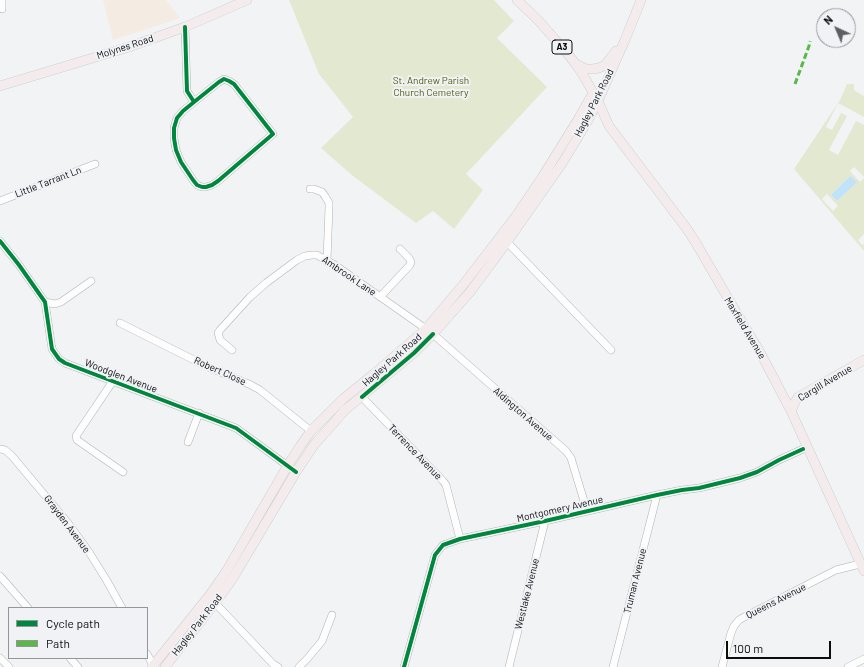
<!DOCTYPE html>
<html>
<head>
<meta charset="utf-8">
<style>
  body { margin:0 }
  #map { position:relative; width:864px; height:667px; overflow:hidden; background:#f1f3f5; font-family:Barlow,sans-serif }
  canvas { display:block }
  .legend { position:absolute; left:8px; top:607px; width:140px; height:52px; box-sizing:border-box; background:#f0f2f6; border:1px solid #959699; margin:0; padding:5px 7px; list-style:none; font-size:12px; color:#0d0d0e }
  .legend li { display:flex; align-items:center; gap:8px; height:20px }
  .legend b { width:20px; border:1px solid #959699 }
  .north { position:absolute; left:816px; top:8px; width:40px; height:40px; box-sizing:border-box; background:#f0f2f6; border:1px solid #959699; border-radius:50%; rotate:316deg; font-size:11px; font-weight:700; line-height:16px; text-align:center; color:#0d0d0e }
  .north::after { content:''; display:block; margin:auto; width:14px; height:18px; background:#5d5e5f; clip-path:polygon(50% 0,100% 100%,50% 72%,0 100%) }
  .scale { position:absolute; left:726px; top:641px; width:105px; height:18px; box-sizing:border-box; border:2px solid #0d0d0e; border-top:0; padding-left:5px; font-size:12px; line-height:14px; white-space:nowrap; color:#0d0d0e; -webkit-text-stroke:3px #f0f2f6; paint-order:stroke }
</style>
</head>
<body>
<div id="map">
<canvas width="864" height="667"></canvas>
<ul class="legend">
<li><b style="height:5px;background:#00873e"></b>Cycle path</li>
<li><b style="height:5px;background:#58b947"></b>Path</li>
</ul>
<div class="north">N</div>
<div class="scale">100 m</div>
</div>
<script>
const ctx = document.querySelector('canvas').getContext('2d');
ctx.lineJoin = 'round';
function fill(path, color) { ctx.fillStyle = color; ctx.fill(path, 'evenodd'); }
const shape = rows => new Path2D(rows.map(r => 'M' + r).join(''));
function stroke(path, color, width, dash) { ctx.strokeStyle = color; ctx.lineWidth = width; ctx.lineCap = dash ? 'butt' : 'round'; ctx.setLineDash(dash || []); ctx.stroke(path); }
function write(font, color, halo, rows, align = 'center') {
  ctx.font = font + ' Barlow,sans-serif'; ctx.lineWidth = 4; ctx.setLineDash([]); ctx.textBaseline = 'middle'; ctx.strokeStyle = halo; ctx.fillStyle = color; for (const [text, x, y, turn = 0] of rows) {
    ctx.save(); ctx.translate(x, y); ctx.rotate((+turn || 0) * Math.PI / 180); ctx.textAlign = isNaN(turn) ? turn : align; if (halo) ctx.strokeText(text, 0, 0); ctx.fillText(text, 0, 0); ctx.restore();
  }
}
fill(shape([
  [103,0,166,0,180,18,113,40]
]), '#f4ebe3');
fill(shape([
  [289,0,494,0,514,21,497,38,547,87,466,174,483,190,454,229,433,211,416,223,353,176,321,148,353,117,319,74],
  [847,84,854,84,854,90,864,96,864,117,838,103,826,127,832,130,841,113,847,116,829,150,838,155,856,121,864,125,864,177,854,167,850,171,860,182,864,178,864,234,858,240,862,245,864,244,864,251,794,169,840,100],
  [850,176,856,182,837,201,831,195],
  [827,194,838,206,833,211,822,199]
]), '#e3e9d1');
fill(shape([
  [850,176,857,182,837,201,831,195]
]), '#c1e2fb');
const minor = shape([
  [2,0,2,9],
  [185,27,187,91,194,102,219,82,224,79,229,81,234,84,273,134,218,181,212,185,206,187,202,187,197,185,193,180,181,162,176,150,174,138,174,128,177,118,183,111,194,102],
  [310,189,314,189,322,192,325,196,329,203,329,207,327,260],
  [0,201,95,164],
  [0,241,19,265,45,302,52,349,59,359,65,363,78,368,236,428,296,472],
  [507,242,611,350],
  [380,297,410,265,411,262,409,258,400,249],
  [45,302,55,304,61,302,91,281],
  [120,323,208,367,251,385,260,390,311,431],
  [433,334,566,451,571,458,587,511],
  [232,350,220,340,219,336,218,333,220,330,250,297,266,283,297,260,305,256,312,255,317,255,335,265,426,329],
  [113,381,76,436,77,440,123,472],
  [362,397,443,481,446,485,460,539],
  [188,442,199,413],
  [0,449,5,450,12,456,68,523,89,552,107,581,122,608],
  [0,576,28,608],
  [215,603,273,664,278,667],
  [147,654,153,665],
  [0,658,9,667],
  [70,658,78,667],
  [299,667,307,659,322,641,332,615],
  [404,667,435,555,443,545,460,539,545,521,657,495,682,490,699,488,740,478,757,472,779,460,803,449],
  [509,667,545,521],
  [613,667,657,495],
  [722,667,731,633,734,626,739,620,746,616,836,570,860,564],
  [848,667,864,659]
]);
const major = shape([
  [517,0,538,20,566,52,575,63,583,75,598,101,609,126,687,229,696,243,729,300,760,352,791,411,864,571],
  [576,64,586,69,593,69,599,68,605,65,616,51],
  [0,86,129,47,185,27,247,0],
  [791,411,795,402,798,397,864,360],
  [152,667,209,596,226,572,288,465,301,445,311,431,343,399,375,373,426,329,463,285,516,216,543,176,579,118,593,93],
  [165,667,215,603,233,578,296,472,314,445,345,410,414,353,433,334,470,292,507,242,561,165,586,124,598,101,625,40,641,0]
]);
stroke(minor, '#b1b2b4', 8);
stroke(major, '#cfcfd0', 10);
stroke(minor, '#fdfdfe', 7);
stroke(major, '#f4ecec', 9);
stroke(shape([
  [795,84,809,46,810,41]
]), '#58b947', 3, [6, 3]);
stroke(shape([
  [185,27,187,91,194,102,219,82,224,79,229,81,234,84,273,134,218,181,212,185,206,187,202,187,197,185,193,180,181,162,176,150,174,138,174,128,177,118,183,111,194,102],
  [0,241,19,265,45,302,52,349,59,359,65,363,78,368,236,428,296,472],
  [362,397,414,353,433,334],
  [404,667,435,555,443,545,460,539,545,521,657,495,682,490,699,488,740,478,757,472,779,460,803,449]
]), '#00873e', 4);
for (const [x, y, w] of [
  [562,47,20]
]) { const box = new Path2D(); box.roundRect(x - w / 2, y - 7, w, 14, 3); ctx.fillStyle = '#f0f2f6'; ctx.fill(box); stroke(box, '#0d0d0e', 1); }
write('bold 9px', '#0d0d0e', null, [
  ["A3",562,47]
]);
write('10px', '#0d0d0e', '#f0f2f6', [
  ["Molynes Road",125,47,-18],
  ["Hagley Park Road",594,103,-63],
  ["Little Tarrant Ln",48,182,-21],
  ["Ambrook Lane",349,276,34],
  ["Maxfield Avenue",745,328,59],
  ["Hagley Park Road",392,360,-41],
  ["Robert Close",220,371,24],
  ["Woodglen Avenue",121,376,21],
  ["Cargill Avenue",825,383,-31],
  ["Aldington Avenue",523,414,41],
  ["Terrence Avenue",415,452,46],
  ["Montgomery Avenue",560,509,-13],
  ["Grayden Avenue",67,524,53],
  ["Truman Avenue",635,581,-76],
  ["Westlake Avenue",527,594,-76],
  ["Queens Avenue",776,601,-27],
  ["Hagley Park Road",197,625,-52]
]);
write('10px', '#535e0f', '#f0f2f6', [
  ["St. Andrew Parish",431,81],
  ["Church Cemetery",431,93]
]);
</script>
</body>
</html>
